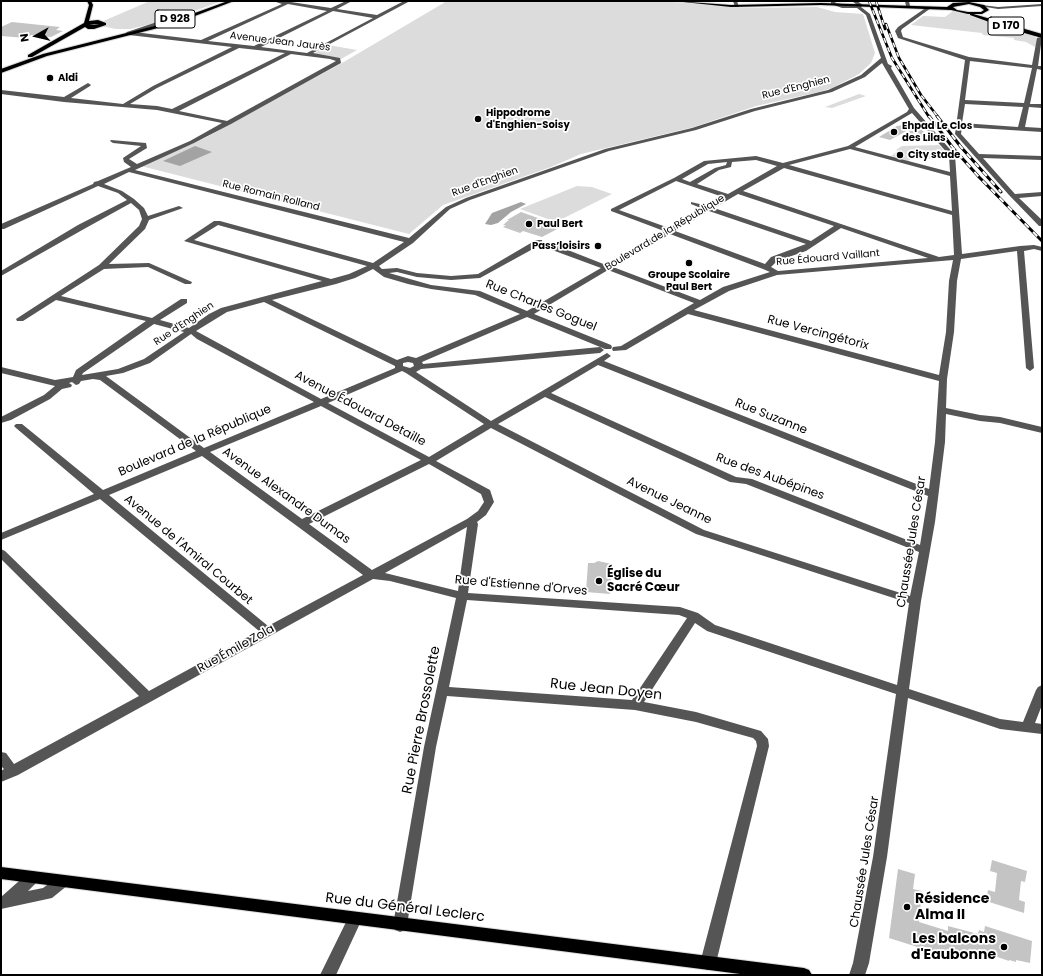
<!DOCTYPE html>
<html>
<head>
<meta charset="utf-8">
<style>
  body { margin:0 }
  #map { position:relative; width:1043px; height:976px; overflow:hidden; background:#fff; font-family:Poppins,sans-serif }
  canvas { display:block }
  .frame { position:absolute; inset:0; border:2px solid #000; pointer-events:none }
  .north { position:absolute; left:16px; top:16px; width:40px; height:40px; -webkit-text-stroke:3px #fff; paint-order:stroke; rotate:262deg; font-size:11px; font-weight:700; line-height:16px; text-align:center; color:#000 }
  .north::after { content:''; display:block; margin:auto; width:14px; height:18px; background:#000; clip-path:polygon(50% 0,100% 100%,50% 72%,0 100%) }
</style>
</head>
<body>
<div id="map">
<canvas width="1043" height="976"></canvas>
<div class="frame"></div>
<div class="north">N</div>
</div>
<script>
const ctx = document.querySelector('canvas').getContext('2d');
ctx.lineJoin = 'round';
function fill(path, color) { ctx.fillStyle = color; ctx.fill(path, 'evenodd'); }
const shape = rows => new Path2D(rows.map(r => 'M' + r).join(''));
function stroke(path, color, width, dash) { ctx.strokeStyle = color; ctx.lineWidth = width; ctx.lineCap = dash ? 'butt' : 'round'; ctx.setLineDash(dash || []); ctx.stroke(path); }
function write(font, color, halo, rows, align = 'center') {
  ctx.font = font + ' Poppins,sans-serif'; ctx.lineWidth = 3.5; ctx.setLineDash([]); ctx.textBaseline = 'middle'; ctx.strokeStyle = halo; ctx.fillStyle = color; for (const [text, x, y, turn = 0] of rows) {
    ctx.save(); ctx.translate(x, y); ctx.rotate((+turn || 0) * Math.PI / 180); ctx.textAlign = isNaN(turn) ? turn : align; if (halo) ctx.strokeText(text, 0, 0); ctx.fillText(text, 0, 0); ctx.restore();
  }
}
fill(shape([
  [150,1,222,1,169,20,130,29,116,29,102,26,106,24,101,22],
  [447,1,660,1,743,8,817,7,835,12,863,14,875,53,871,63,859,74,832,88,819,92,756,106,694,127,581,154,551,167,443,205,409,234,141,166,205,138,342,63],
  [953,11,975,16,999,26,1034,36,1038,40,1035,47,1026,42,1014,40,1014,38,983,35,982,33,911,25,923,16,945,17],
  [328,45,357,50,341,59,314,54],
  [859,94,866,96,832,108,825,107],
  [939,145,948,155,939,155,934,160,916,155,908,161,891,156,898,151,896,150,902,146],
  [577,186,592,187,612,194,556,222,520,209]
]), '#dcdcdc');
fill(shape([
  [195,146,212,152,180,166,163,161],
  [521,202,526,204,511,212,498,223,491,225,485,224,492,213]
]), '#a3a3a3');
fill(shape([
  [12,22,60,27,56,30,63,31,51,37,31,35,26,38,1,36,1,27],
  [912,124,918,125,930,139,915,140,908,130,890,140,879,137,897,126],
  [521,212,555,224,561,227,542,237,523,231,520,233,503,227,506,225,503,225,509,220,507,220],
  [598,561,612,564,610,594,586,592,588,563,594,563],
  [992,860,1027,871,1025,882,1021,881,1019,900,1025,902,1024,913,986,901,988,890,995,892,997,873,990,871],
  [898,869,915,874,913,889,922,891,919,922,948,931,948,926,978,934,979,930,984,932,985,926,1032,941,1030,963,1016,960,1016,962,1009,960,1009,961,989,954,988,959,968,951,967,957,927,953,927,950,889,938]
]), '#c4c4c4');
const major = shape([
  [87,1,91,1,93,5,89,21,98,20,106,23,106,25,94,29,88,29,85,27,32,57,28,57,28,55,84,23,89,5,87,1],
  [98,24,99,24,94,25,89,25,98,24],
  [228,1,234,1,174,24,47,56,1,73,1,69,43,54,170,22,228,1],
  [674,1,731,5,821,3,947,7,953,3,969,2,984,5,989,10,982,14,968,14,951,10,821,5,731,7,674,1],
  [969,4,980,7,984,10,981,12,968,12,957,10,953,7,969,4],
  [1,867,804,968,809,970,812,975,748,975,1,879,1,867]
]);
const highway = shape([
  [970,13,1042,34,1042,38,1003,27,970,15,970,13]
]);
stroke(major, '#dbdbdb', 2);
stroke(highway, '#dbdbdb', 2);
fill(shape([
  [273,1,284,1,331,8,346,1,352,1,337,9,377,15,404,1,410,1,313,53,340,58,341,63,231,124,194,143,135,170,409,238,446,207,466,198,605,149,692,128,751,109,828,90,861,75,881,58,866,15,857,8,842,8,831,4,831,1,837,1,835,3,853,6,857,5,852,1,857,1,863,5,861,7,870,14,888,64,892,66,891,68,914,108,955,155,962,254,1020,246,1034,245,1042,247,1042,251,1034,249,1024,251,1034,368,1030,371,1026,368,1017,251,961,259,957,281,954,332,947,379,946,408,980,415,1000,417,1042,427,1042,433,1000,423,980,421,946,414,945,442,935,522,921,601,909,689,1000,719,1023,722,1036,690,1038,687,1042,685,1042,705,1035,723,1042,724,1042,734,1000,729,908,698,887,857,869,963,865,975,849,975,853,963,873,857,896,694,707,631,695,623,644,702,696,712,761,731,768,739,769,746,716,963,713,968,708,970,703,968,700,963,757,746,756,741,753,738,696,722,635,710,447,696,436,747,407,925,405,930,400,932,395,930,393,925,424,747,456,598,390,581,373,579,18,775,1,782,1,771,4,769,1,766,1,752,6,753,14,764,139,696,1,559,1,549,5,551,149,691,259,631,100,499,1,540,1,533,94,494,16,428,14,426,16,424,22,424,103,490,196,451,100,380,93,379,81,381,79,384,76,385,72,382,69,383,72,385,71,387,62,389,50,399,11,420,1,423,1,417,44,395,55,386,1,373,1,367,55,380,73,377,76,370,146,321,56,300,23,321,17,321,16,319,99,265,139,226,142,219,139,210,131,203,84,229,1,276,1,271,78,225,127,200,118,193,98,186,4,229,1,229,1,224,93,184,94,182,98,181,131,167,124,162,123,158,141,146,113,143,110,141,111,140,146,143,147,148,129,159,137,164,190,141,222,123,157,110,64,102,1,94,1,90,64,97,88,83,91,85,90,86,71,98,123,104,153,86,232,47,129,35,126,33,127,32,160,21,163,23,162,24,134,32,201,40,282,4,273,1],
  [288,4,327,11,254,46,208,41,288,4],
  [333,11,373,18,307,53,261,47,333,11],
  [239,48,285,53,172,109,157,106,130,104,157,88,239,48],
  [291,54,330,59,336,61,227,121,179,111,291,54],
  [882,63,909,109,907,112,848,146,783,163,756,156,704,161,674,178,611,209,611,211,664,231,606,265,550,243,544,243,544,247,601,268,527,311,480,291,431,285,389,273,397,272,417,277,451,280,480,278,542,244,542,240,536,240,478,274,451,276,417,273,397,268,382,269,379,266,413,243,450,209,470,200,609,151,696,130,755,111,832,92,865,77,882,63],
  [912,113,949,155,950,172,855,147,912,113],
  [850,149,950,176,952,211,789,165,850,149],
  [756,160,777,166,728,194,697,184,719,170,731,167,732,162,756,160],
  [727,162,726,165,715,168,690,182,682,179,708,164,727,162],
  [784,168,952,215,954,255,939,257,743,191,784,168],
  [129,172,404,242,373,263,220,221,214,221,184,241,322,281,221,308,209,314,189,328,160,320,187,303,187,299,181,299,152,318,61,296,104,269,148,267,185,284,191,284,192,282,149,263,109,264,145,229,149,220,183,208,179,206,148,216,144,208,134,199,122,191,104,184,129,172],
  [676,181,723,197,708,206,691,202,691,204,703,209,669,228,619,210,676,181],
  [738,194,834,226,811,241,714,208,738,194],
  [709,211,806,244,771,257,765,264,675,231,709,211],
  [218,225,367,266,349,274,331,279,194,240,218,225],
  [841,228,928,258,778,271,771,267,777,261,806,251,841,228],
  [670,234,763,269,770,272,723,287,700,300,613,267,670,234],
  [953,260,949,281,946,332,939,375,694,310,729,291,777,275,953,260],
  [373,269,384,277,408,284,431,289,475,295,520,314,416,358,408,356,397,360,272,300,336,284,355,278,373,269],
  [608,270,694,303,621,346,613,347,612,349,613,351,626,350,688,314,939,381,935,442,929,489,604,361,611,356,607,353,491,421,416,372,421,369,600,353,604,350,600,347,423,364,422,362,527,317,605,349,611,349,612,347,611,345,534,314,608,270],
  [264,302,395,366,395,368,321,399,196,331,227,312,264,302],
  [154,324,184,332,144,359,118,369,82,375,83,373,154,324],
  [191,334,197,339,314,402,204,448,106,376,123,373,150,363,191,334],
  [408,362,413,363,414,366,410,368,403,366,403,363,408,362],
  [598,365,928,496,920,545,752,479,736,477,551,393,598,365],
  [402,371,406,373,484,424,429,457,328,403,402,371],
  [545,397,730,482,746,484,919,552,910,596,704,530,498,424,545,397],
  [321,406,421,460,302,519,210,452,321,406],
  [491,428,696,534,909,603,897,685,715,625,698,613,680,607,468,593,478,524,477,522,486,515,494,502,490,490,436,461,491,428],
  [202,456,297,526,363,575,268,626,109,495,202,456],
  [429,464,481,494,484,502,478,511,467,519,372,570,309,524,429,464],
  [467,527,458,591,385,573,467,527],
  [467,600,679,615,687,618,632,700,449,687,467,600],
  [733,1,737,1,739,7,735,7,733,1],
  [905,1,909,1,910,6,906,6,905,1],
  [1042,4,1042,6,998,9,980,6,982,5,998,7,1042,4],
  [927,7,931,8,902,29,901,31,903,37,969,57,1032,65,1037,38,1042,37,1038,66,1042,66,1042,70,1037,69,1030,104,1042,104,1042,108,1029,107,1025,127,1042,128,1042,132,962,127,961,134,979,154,1042,156,1042,160,983,158,1015,194,1042,192,1042,196,1019,198,1042,220,1042,226,1039,226,1009,195,955,134,965,60,898,38,895,31,898,27,927,7],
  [970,61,1032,68,1024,103,965,100,970,61],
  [965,104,1023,107,1018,127,962,123,965,104],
  [33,871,38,873,40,877,38,881,28,891,43,888,58,877,63,875,68,877,70,881,68,885,52,898,1,909,1,897,28,873,33,871],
  [355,912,360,914,362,919,336,975,320,975,350,914,355,912]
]), '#555');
fill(major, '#000');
fill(highway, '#000');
const railFar1 = shape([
  [869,1,892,58,929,117],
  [876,1,885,29],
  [886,24,899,58,921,95,938,117]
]);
const rail = shape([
  [929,116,953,148,979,177,1042,241],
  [937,116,961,147,1001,192]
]);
stroke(railFar1, '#000', 2.5);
stroke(rail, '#000', 3);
stroke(railFar1, '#fff', 1.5, [5]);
stroke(rail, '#fff', 2, [6]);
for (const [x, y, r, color] of [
  [50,78,4,"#000"],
  [478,119,4,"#000"],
  [894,132,4,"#000"],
  [900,155,4,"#000"],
  [529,224,4,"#000"],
  [598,246,4,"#000"],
  [689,263,4,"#000"],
  [599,581,4,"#000"],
  [907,907,4,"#000"],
  [1004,947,4,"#000"]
]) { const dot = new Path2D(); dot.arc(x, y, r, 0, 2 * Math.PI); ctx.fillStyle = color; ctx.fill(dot); stroke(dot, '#fff', 1.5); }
write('10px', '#000', '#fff', [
  ["Avenue Jean Jaurès",280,42,7],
  ["Rue d'Enghien",796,88,-14],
  ["Rue d'Enghien",485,182,-20],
  ["Rue Romain Rolland",271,196,14],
  ["Boulevard de la République",665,233,-31],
  ["Rue Édouard Vaillant",828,258,-5],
  ["Rue d'Enghien",184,324,-34]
]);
write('bold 10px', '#000', '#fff', [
  ["Aldi",58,78],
  ["Hippodrome",486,113],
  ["d'Enghien-Soisy",486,125],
  ["Ehpad Le Clos",902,126],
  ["des Lilas",902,138],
  ["City stade",908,155],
  ["Paul Bert",537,224],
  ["Pass’loisirs",590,246,"right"],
  ["Groupe Scolaire",689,275,"center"],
  ["Paul Bert",689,287,"center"]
], 'left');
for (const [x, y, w] of [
  [175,19,40],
  [1006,26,36]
]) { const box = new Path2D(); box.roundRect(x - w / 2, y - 9, w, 18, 3); ctx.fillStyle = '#fff'; ctx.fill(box); stroke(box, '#000', 1); }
write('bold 11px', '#000', null, [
  ["D 928",175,19],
  ["D 170",1006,26]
]);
write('12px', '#000', '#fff', [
  ["Rue Charles Goguel",541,306,22],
  ["Rue Vercingétorix",818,333,15],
  ["Avenue Édouard Detaille",360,409,28],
  ["Rue Suzanne",771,417,22],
  ["Boulevard de la République",195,441,-23],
  ["Rue des Aubépines",770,477,20],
  ["Avenue Alexandre Dumas",286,496,36],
  ["Avenue Jeanne",669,501,26],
  ["Chaussée Jules César",912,542,-81],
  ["Avenue de l'Amiral Courbet",188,550,40],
  ["Rue d'Estienne d'Orves",521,586,5],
  ["Rue Émile Zola",236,649,-29],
  ["Chaussée Jules César",865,862,-81]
]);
write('bold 12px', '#000', '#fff', [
  ["Église du",607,574],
  ["Sacré Cœur",607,588]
], 'left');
write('14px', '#000', '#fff', [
  ["Rue Jean Doyen",606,690,6],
  ["Rue Pierre Brossolette",422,720,-79],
  ["Rue du Général Leclerc",405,908,7]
]);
write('bold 14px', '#000', '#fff', [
  ["Résidence",915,899],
  ["Alma II",915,915],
  ["Les balcons",996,939,"right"],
  ["d'Eaubonne",996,955,"right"]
], 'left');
</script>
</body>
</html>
